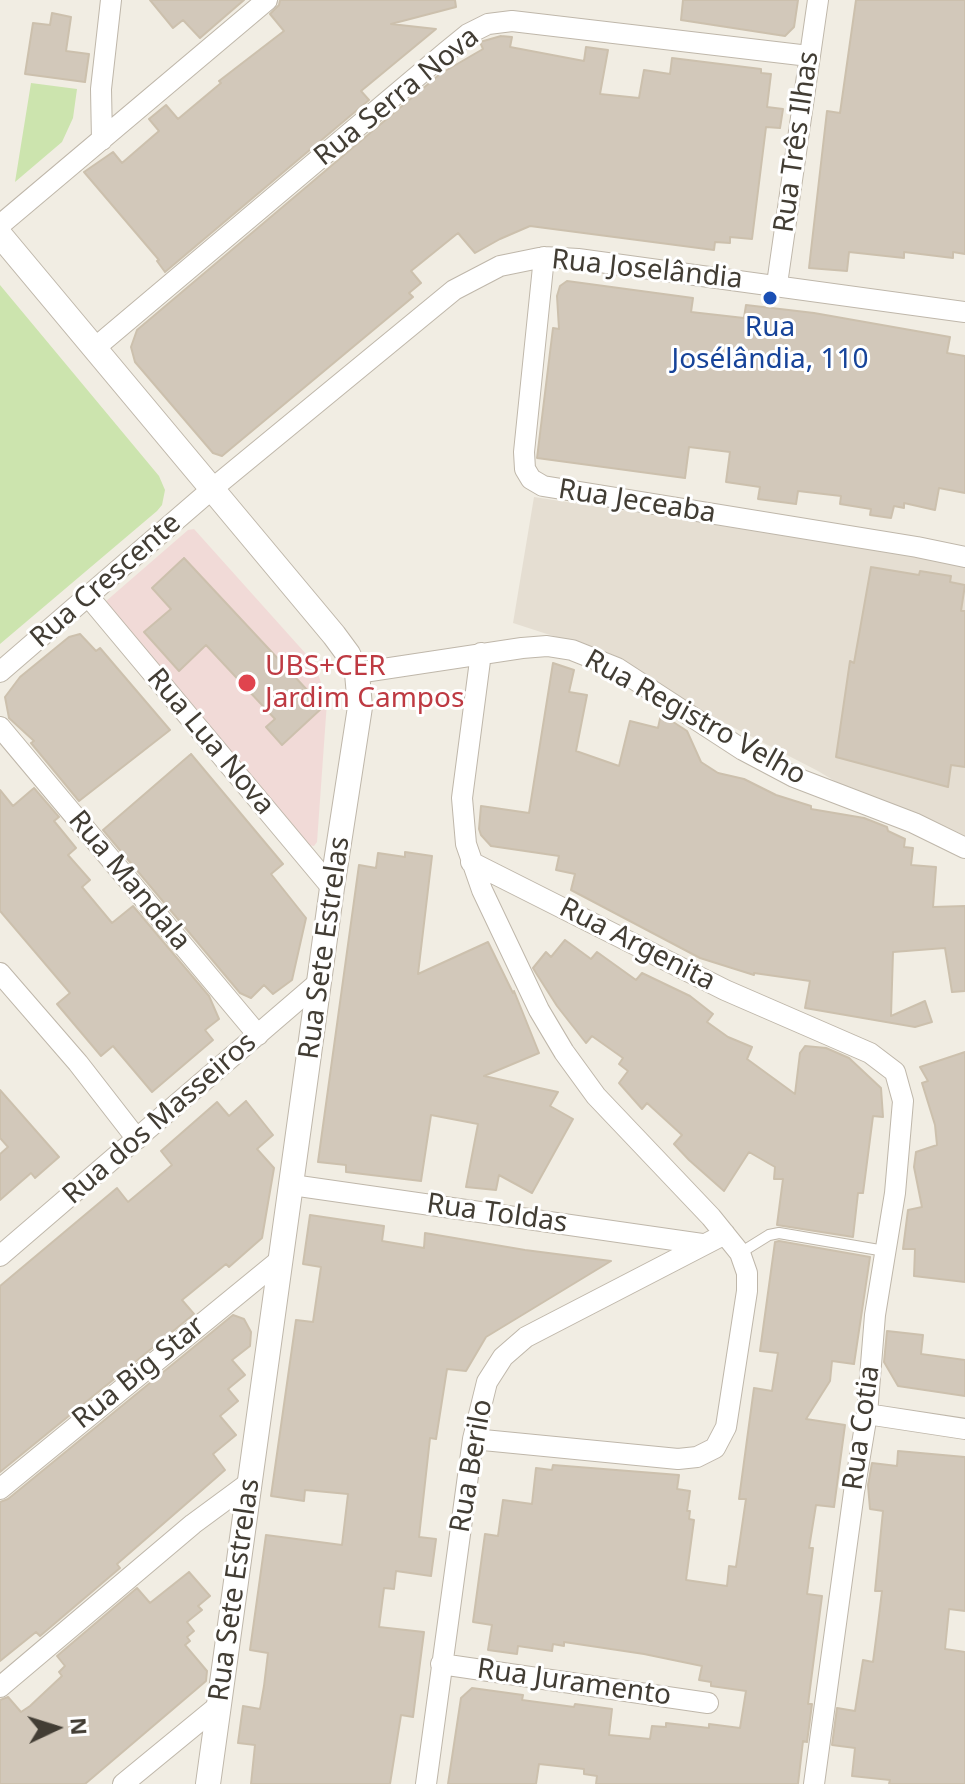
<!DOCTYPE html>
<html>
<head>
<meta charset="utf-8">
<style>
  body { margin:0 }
  #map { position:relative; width:965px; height:1784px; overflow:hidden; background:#f1ede3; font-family:"Noto Sans",sans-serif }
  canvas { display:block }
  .north { position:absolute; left:16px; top:1688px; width:80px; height:80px; -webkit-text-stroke:6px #fff; paint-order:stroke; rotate:86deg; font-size:22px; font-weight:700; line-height:32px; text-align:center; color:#423d34 }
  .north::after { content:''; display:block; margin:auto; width:28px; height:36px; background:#423d34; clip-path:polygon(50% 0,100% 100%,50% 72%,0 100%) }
</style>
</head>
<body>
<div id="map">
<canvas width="965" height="1784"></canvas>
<div class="north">N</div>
</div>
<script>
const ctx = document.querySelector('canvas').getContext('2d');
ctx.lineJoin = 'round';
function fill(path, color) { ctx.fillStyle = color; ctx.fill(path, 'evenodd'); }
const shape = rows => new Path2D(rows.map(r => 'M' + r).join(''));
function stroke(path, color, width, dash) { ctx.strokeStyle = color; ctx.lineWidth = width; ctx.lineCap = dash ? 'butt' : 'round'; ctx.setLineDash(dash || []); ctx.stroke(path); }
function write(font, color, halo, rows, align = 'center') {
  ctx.font = font + ' "Noto Sans",sans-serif'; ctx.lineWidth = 6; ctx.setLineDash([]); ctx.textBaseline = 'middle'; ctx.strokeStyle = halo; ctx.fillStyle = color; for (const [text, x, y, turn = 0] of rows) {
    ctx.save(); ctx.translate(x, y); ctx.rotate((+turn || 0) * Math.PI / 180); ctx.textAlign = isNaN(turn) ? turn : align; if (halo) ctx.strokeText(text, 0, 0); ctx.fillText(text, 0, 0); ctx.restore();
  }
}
fill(shape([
  [534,497,965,563,965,849,951,851,818,771,657,688,581,645,513,623]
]), '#e5ded2');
fill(shape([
  [194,529,315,664,327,702,317,842,314,846,309,845,105,602,188,530]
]), '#f1dad7');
fill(shape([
  [31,83,77,89,73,118,62,142,15,182],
  [0,285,159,476,165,490,162,505,157,511,0,644]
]), '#cce4ae');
const building = shape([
  [150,0,244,0,200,38,183,20,173,28,150,0],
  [280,0,455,0,456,7,391,24,436,29,361,91,369,100,165,272,157,261,159,260,84,172,113,152,122,163,159,131,149,119,166,105,178,119,221,83,219,81,284,31,270,14,279,5,280,0],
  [683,0,798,0,794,27,785,36,681,20,683,0],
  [856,0,965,0,965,254,953,252,953,258,904,252,904,258,849,252,847,271,809,268,827,111,840,113,856,0],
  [52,13,71,17,66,51,89,54,85,82,25,74,33,23,50,25,52,13],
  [501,36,512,37,510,47,584,61,586,47,608,50,600,94,639,98,644,70,670,74,672,58,761,69,761,73,771,74,767,107,783,109,780,128,766,127,752,239,730,237,730,243,715,242,714,250,530,226,500,239,475,253,458,233,411,271,421,283,409,293,413,297,222,456,213,453,135,362,131,347,137,330,440,74,483,49,480,42,501,36],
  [567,281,693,298,691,312,744,318,746,305,814,313,950,337,947,353,965,356,965,493,939,488,935,510,904,503,904,508,894,506,891,518,870,515,871,509,840,504,841,496,798,491,796,504,758,499,760,487,726,482,730,452,689,447,685,478,537,458,553,328,559,329,557,296,560,286,567,281],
  [184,558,323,707,282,745,266,727,275,719,206,645,179,671,144,632,171,609,152,588,184,558],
  [871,567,919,575,920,571,951,576,950,582,965,585,961,611,965,611,965,767,951,765,948,787,836,757,850,661,854,663,871,567],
  [80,634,96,651,100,648,170,730,79,801,31,743,34,741,9,718,5,697,20,677,69,637,80,634],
  [553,663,574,670,569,692,587,695,576,751,619,766,630,721,658,728,661,714,687,731,701,762,718,773,744,779,776,795,811,806,811,809,864,818,887,827,888,831,905,839,904,847,913,848,911,865,936,867,933,907,965,906,965,991,952,992,945,948,893,952,891,1016,925,1001,932,1022,915,1027,805,1008,810,981,754,973,754,975,700,958,571,890,575,874,556,870,559,856,491,846,481,835,479,829,481,806,529,813,553,663],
  [191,754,283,864,271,874,306,918,292,980,273,994,264,985,251,998,240,993,103,830,191,754],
  [34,788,59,817,54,821,76,848,68,855,90,880,82,887,112,923,133,906,209,996,219,1019,205,1030,213,1040,152,1092,113,1046,101,1056,57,1004,70,993,0,911,0,790,13,806,34,788],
  [405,852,432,856,418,974,488,942,513,993,514,991,539,1053,484,1076,558,1092,550,1106,573,1119,532,1193,499,1175,496,1190,466,1187,478,1124,431,1115,421,1181,346,1172,346,1165,318,1162,359,865,376,868,378,853,405,857,405,852],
  [565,940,591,959,597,952,636,980,642,973,690,996,713,1014,707,1022,728,1037,752,1047,747,1059,795,1094,800,1053,805,1046,826,1048,849,1058,881,1088,883,1117,873,1116,863,1193,858,1193,853,1237,777,1225,783,1179,774,1179,775,1167,749,1152,724,1191,689,1160,674,1144,682,1135,647,1103,642,1109,619,1083,628,1071,619,1064,623,1058,592,1036,586,1043,557,1006,536,973,533,968,546,952,551,957,565,940],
  [965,1052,965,1282,914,1276,915,1249,903,1249,908,1210,922,1207,914,1167,916,1152,937,1145,935,1125,922,1083,928,1081,920,1067,965,1052],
  [0,1090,59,1157,35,1178,31,1173,0,1200,0,1154,8,1147,0,1138,0,1090],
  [246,1101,273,1135,257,1149,274,1168,262,1238,229,1267,226,1264,182,1300,194,1314,0,1472,0,1286,117,1188,128,1202,152,1182,172,1165,161,1151,217,1102,229,1116,246,1101],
  [310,1215,384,1226,382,1241,424,1248,425,1233,525,1250,611,1261,486,1337,466,1371,447,1369,436,1439,430,1438,419,1537,436,1539,431,1576,396,1571,394,1589,384,1588,379,1627,424,1632,413,1717,401,1715,390,1784,251,1784,255,1745,238,1743,243,1706,260,1709,264,1686,268,1653,250,1650,266,1535,342,1545,348,1494,305,1490,304,1501,271,1496,296,1320,313,1322,321,1267,303,1264,310,1215],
  [779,1241,870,1257,854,1364,832,1361,830,1381,806,1419,845,1425,834,1507,816,1505,809,1548,813,1548,807,1594,822,1596,808,1704,812,1704,807,1742,803,1741,798,1784,596,1784,597,1776,584,1774,584,1769,539,1764,536,1784,448,1784,461,1698,472,1688,523,1695,522,1700,574,1707,575,1704,612,1709,609,1735,650,1739,652,1726,666,1727,666,1723,709,1728,709,1724,740,1728,746,1691,711,1686,711,1682,699,1680,702,1666,644,1654,564,1642,564,1646,553,1644,552,1651,518,1646,517,1654,488,1650,492,1625,473,1622,485,1534,498,1536,503,1500,532,1504,536,1468,552,1470,553,1465,679,1475,677,1489,690,1491,687,1511,690,1511,689,1519,694,1520,686,1580,727,1586,729,1566,736,1567,746,1499,739,1499,754,1388,772,1391,778,1353,760,1351,775,1242,779,1241],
  [233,1315,244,1319,251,1332,250,1346,232,1360,245,1375,228,1389,238,1401,220,1416,236,1435,213,1454,225,1470,117,1564,120,1568,40,1636,36,1632,0,1661,0,1502,8,1499,233,1315],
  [887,1331,923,1335,921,1354,965,1360,965,1396,898,1386,884,1362,887,1331],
  [898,1451,965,1457,965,1611,949,1609,945,1649,965,1652,965,1784,889,1784,890,1780,852,1776,855,1748,832,1745,837,1708,855,1711,863,1660,873,1662,878,1624,882,1591,875,1591,883,1511,870,1509,868,1485,872,1463,897,1466,898,1451],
  [189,1572,210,1596,198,1606,202,1610,187,1622,194,1631,187,1637,190,1641,185,1645,207,1671,206,1681,85,1784,0,1784,0,1700,8,1697,21,1712,30,1706,62,1676,59,1672,65,1666,57,1656,137,1588,150,1603,189,1572]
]);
fill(building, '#d2c8ba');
stroke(building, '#ccc0ad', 2);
const service = shape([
  [740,1253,769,1235,779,1233,885,1251]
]);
const minor = shape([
  [102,140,101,89,111,0],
  [0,225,267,0],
  [544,257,524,452,525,469,531,479,543,486,917,547,965,557],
  [777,284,818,0],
  [96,347,446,52,468,34,488,24,512,21,809,56],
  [88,596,332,888],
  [0,672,212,489,454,290,500,266,544,257,578,259,965,312],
  [357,673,522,648,547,646,572,650,617,668,743,750,794,777,914,823,965,848],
  [0,727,258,1035],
  [471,862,725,990,870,1053,895,1072,903,1101,895,1193,875,1315,867,1414,854,1492,814,1784],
  [0,973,78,1063,137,1139],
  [292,1185,702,1244],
  [0,1256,320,981],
  [867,1414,965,1429],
  [473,1439,678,1459,697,1457,715,1448,726,1427,747,1291,747,1273,740,1253,711,1217,596,1096,564,1052,539,1010,482,890,466,844,462,798,481,653],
  [0,1489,281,1259],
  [441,1664,708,1703],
  [0,1687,193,1524,250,1482],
  [123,1784,218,1706],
  [426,1784,473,1439,487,1382,503,1357,526,1337,725,1234]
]);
const tertiary = shape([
  [0,235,334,635,348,654,357,673,360,707,332,888,208,1784]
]);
stroke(service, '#bfb7aa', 12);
stroke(minor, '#bfb7aa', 22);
stroke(tertiary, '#bfb7aa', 26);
stroke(service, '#fff', 10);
stroke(minor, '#fff', 20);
stroke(tertiary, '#fff', 24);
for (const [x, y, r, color] of [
  [770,298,8,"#1a4fb4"],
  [247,683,10,"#e0444e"]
]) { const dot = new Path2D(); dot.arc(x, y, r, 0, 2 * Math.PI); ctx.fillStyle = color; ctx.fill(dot); stroke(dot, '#fff', 3); }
write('28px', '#423d34', '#fff', [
  ["Rua Serra Nova",397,97,-39],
  ["Rua Três Ilhas",797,142,-82],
  ["Rua Joselândia",647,270,6],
  ["Rua Jeceaba",637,502,9],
  ["Rua Crescente",106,581,-41],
  ["Rua Registro Velho",695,718,29],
  ["Rua Lua Nova",210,742,50],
  ["Rua Mandala",129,881,50],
  ["Rua Argenita",637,945,27],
  ["Rua Sete Estrelas",325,948,-82],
  ["Rua dos Masseiros",160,1119,-41],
  ["Rua Toldas",497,1214,8],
  ["Rua Big Star",139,1373,-39],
  ["Rua Cotia",862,1428,-82],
  ["Rua Berilo",472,1466,-80],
  ["Rua Sete Estrelas",235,1590,-82],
  ["Rua Juramento",574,1683,8]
]);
write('28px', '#164399', '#fff', [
  ["Rua",770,328],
  ["Josélândia, 110",770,360]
]);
write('28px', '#be3a42', '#fff', [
  ["UBS+CER",265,667],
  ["Jardim Campos",265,699]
], 'left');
</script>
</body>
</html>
